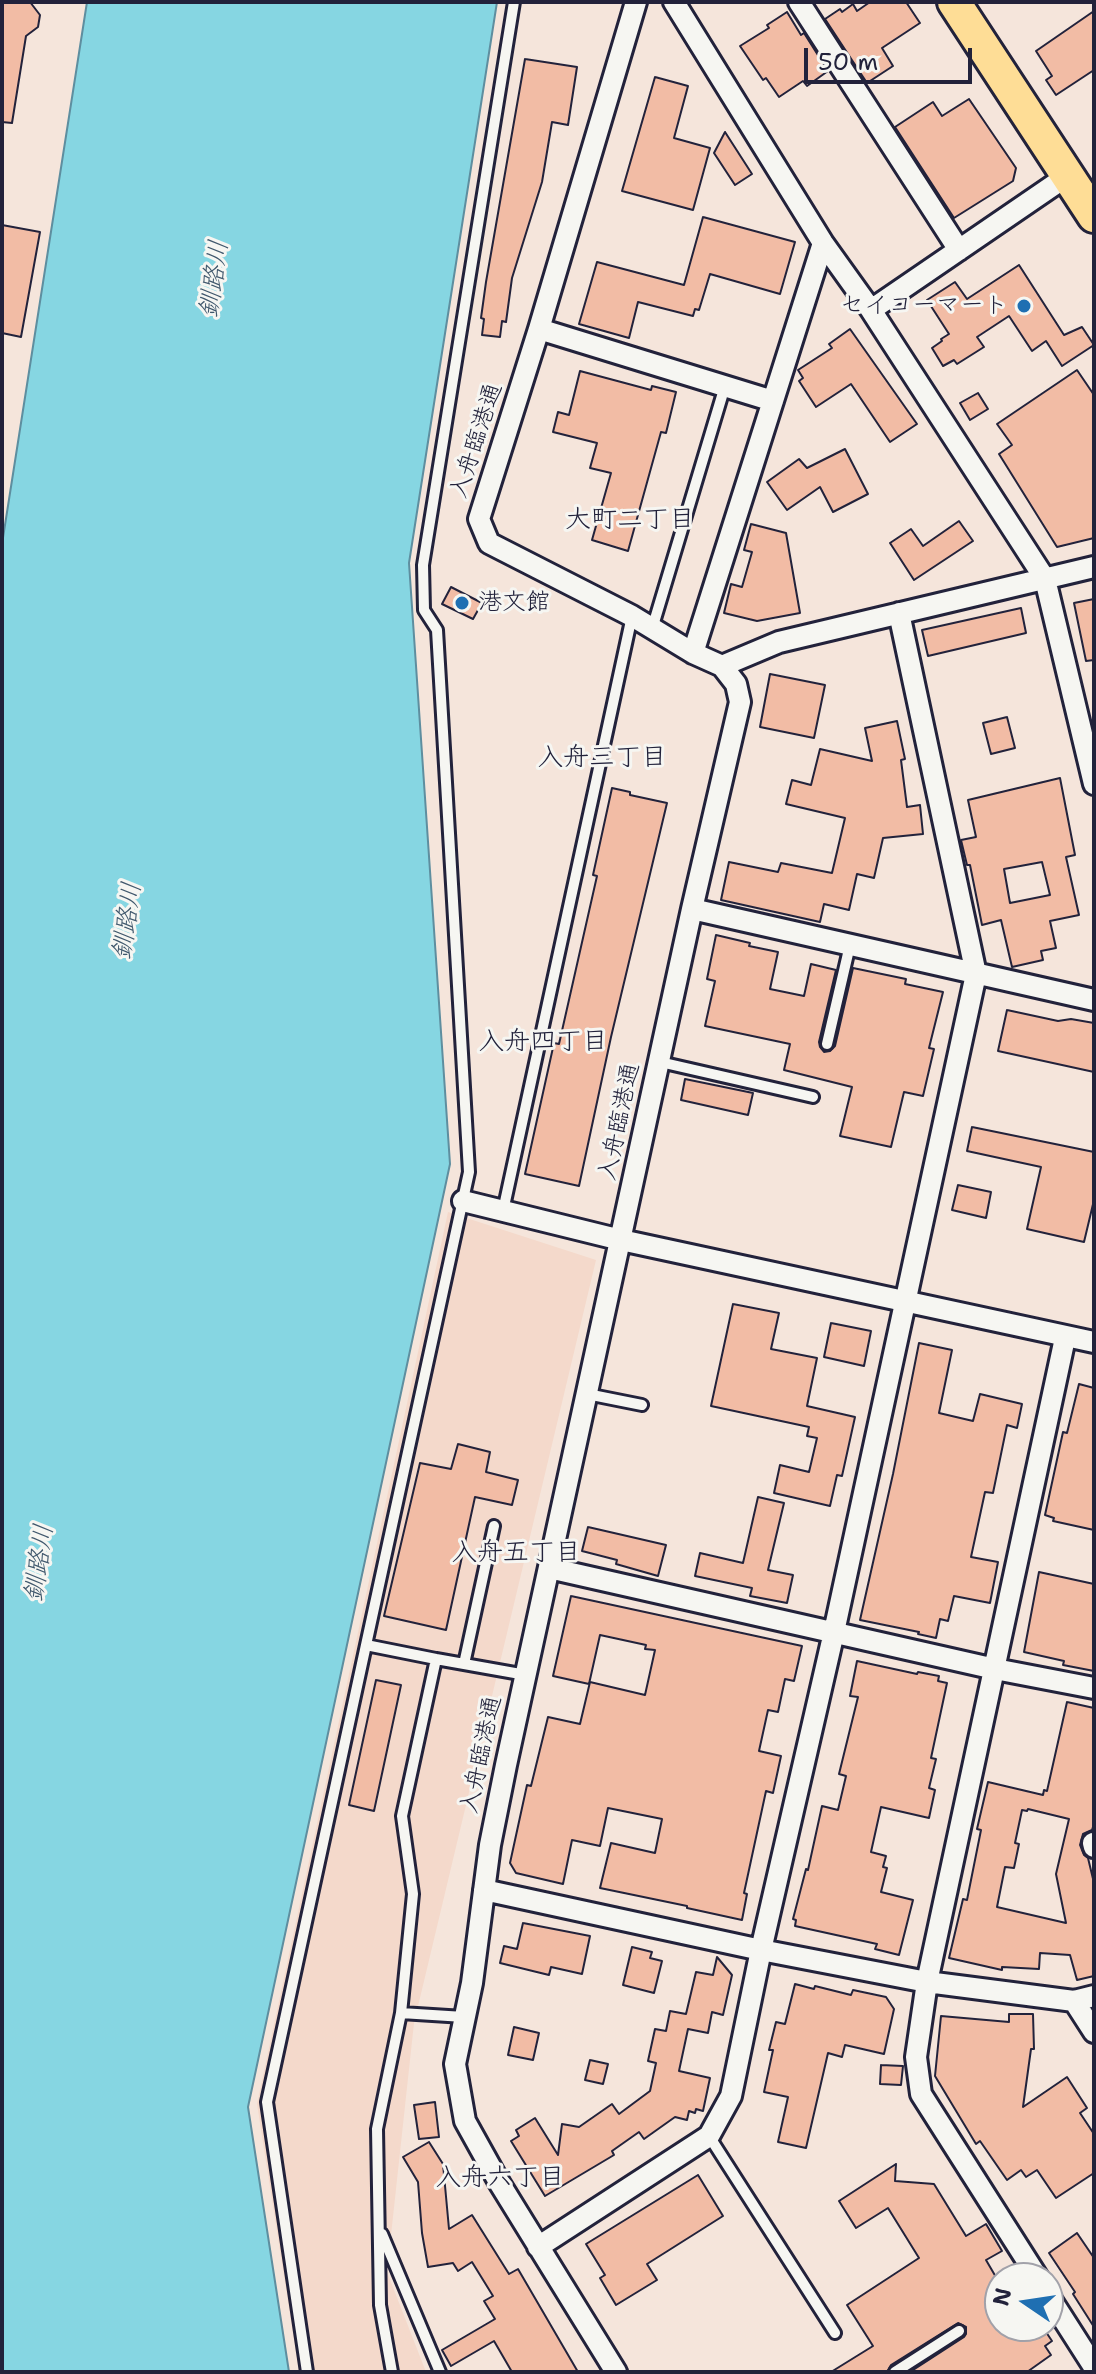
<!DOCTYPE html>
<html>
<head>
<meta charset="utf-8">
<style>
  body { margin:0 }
  #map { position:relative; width:1096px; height:2374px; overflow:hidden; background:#f5e5db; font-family:"Shantell Sans",sans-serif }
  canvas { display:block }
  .frame { position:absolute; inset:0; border:4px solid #22223b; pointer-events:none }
  .north { position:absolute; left:984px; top:2262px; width:80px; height:80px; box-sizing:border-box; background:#f6f6f2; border:2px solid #a1a1a9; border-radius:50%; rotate:283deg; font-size:22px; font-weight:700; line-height:32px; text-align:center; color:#22223b }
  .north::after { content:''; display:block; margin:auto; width:28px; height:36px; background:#1f6fb2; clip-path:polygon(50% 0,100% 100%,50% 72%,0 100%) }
  .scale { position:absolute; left:804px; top:48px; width:168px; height:36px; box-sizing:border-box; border:4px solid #22223b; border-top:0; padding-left:10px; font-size:24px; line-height:28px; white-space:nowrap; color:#22223b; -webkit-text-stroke:6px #f6f6f2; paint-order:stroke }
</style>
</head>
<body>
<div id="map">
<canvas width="1096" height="2374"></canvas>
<div class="frame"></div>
<div class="north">N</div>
<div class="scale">50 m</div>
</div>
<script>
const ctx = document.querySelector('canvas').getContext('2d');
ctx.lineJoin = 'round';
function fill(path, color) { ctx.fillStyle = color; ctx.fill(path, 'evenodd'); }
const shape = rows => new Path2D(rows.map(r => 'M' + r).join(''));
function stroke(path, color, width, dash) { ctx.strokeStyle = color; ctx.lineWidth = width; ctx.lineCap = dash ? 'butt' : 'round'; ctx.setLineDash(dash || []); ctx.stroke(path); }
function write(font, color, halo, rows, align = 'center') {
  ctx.font = font + ' "Shantell Sans","Klee One",sans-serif'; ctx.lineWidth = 6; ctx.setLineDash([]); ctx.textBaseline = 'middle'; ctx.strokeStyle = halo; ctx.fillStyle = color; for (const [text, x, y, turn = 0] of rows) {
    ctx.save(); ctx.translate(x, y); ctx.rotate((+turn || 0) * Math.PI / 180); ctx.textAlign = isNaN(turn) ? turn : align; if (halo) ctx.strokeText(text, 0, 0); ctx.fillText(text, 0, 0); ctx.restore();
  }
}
fill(shape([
  [448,1212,596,1260,414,2023,387,2272,426,2372,299,2372,257,2104]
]), '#f4d9cb');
const water = shape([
  [87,2,497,2,409,563,450,1164,248,2107,289,2372,2,2372,2,544,87,2]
]);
fill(water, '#86d6e2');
stroke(water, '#5e8e9f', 2);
const building = shape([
  [2,2,30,2,40,15,38,27,26,36,12,123,2,122,2,2],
  [870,2,906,2,920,23,882,48,893,66,867,83,825,19,840,9,842,12,853,4,857,11,870,2],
  [1094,11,1094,70,1056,95,1046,80,1052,76,1036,51,1094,11],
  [787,12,801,35,804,33,828,71,807,86,803,81,779,97,766,78,763,80,740,46,769,28,767,25,787,12],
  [525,59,577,67,568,125,552,122,542,182,512,278,506,322,502,321,500,337,482,335,484,319,481,318,486,282,525,59],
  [655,77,688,86,674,138,710,148,693,210,622,191,655,77],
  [969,99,1016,168,1013,181,954,218,895,127,933,102,942,116,969,99],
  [725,132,752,174,735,185,714,153,725,132],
  [703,217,795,242,780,294,710,274,699,310,695,309,693,316,638,302,629,338,579,324,597,262,684,285,703,217],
  [2,225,40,232,21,337,2,333,2,225],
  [1019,265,1064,335,1082,327,1094,345,1062,366,1046,341,1032,351,1009,316,977,337,984,347,957,364,954,360,943,366,932,348,942,341,941,339,949,334,927,300,955,282,967,299,1019,265],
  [850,329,917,424,890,442,851,384,816,407,799,381,803,378,798,370,832,348,829,344,850,329],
  [1077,370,1094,395,1094,538,1057,547,999,454,1012,445,997,424,1077,370],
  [580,371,651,390,652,386,676,392,666,433,661,432,628,551,592,540,611,473,590,468,597,443,553,432,558,412,569,415,580,371],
  [978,393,988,409,970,420,960,403,978,393],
  [845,449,868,494,833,512,820,487,787,510,767,482,799,459,807,468,845,449],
  [959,521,973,541,914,580,890,543,911,529,923,546,959,521],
  [751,524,786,533,800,613,757,621,724,613,731,584,742,587,752,552,744,550,751,524],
  [451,587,482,603,473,619,442,604,451,587],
  [1094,599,1094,660,1086,661,1074,603,1094,599],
  [1021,608,1026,633,928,656,922,630,1021,608],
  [770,674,825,685,814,738,760,727,770,674],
  [1007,717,1015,748,991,754,983,723,1007,717],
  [897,721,905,759,901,760,907,807,920,805,923,834,883,838,874,878,857,874,849,910,824,904,820,922,721,900,729,862,778,872,781,863,832,873,845,818,786,804,792,780,811,785,820,749,872,761,865,728,897,721],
  [1060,778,1075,855,1066,857,1079,915,1050,921,1056,948,1041,951,1043,960,1012,967,1001,920,982,925,970,865,967,865,961,840,976,837,968,800,1060,778],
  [1042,862,1050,895,1010,903,1004,869,1042,862],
  [612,788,630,792,630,795,667,803,611,1037,579,1186,525,1174,554,1043,559,1044,597,876,593,875,612,788],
  [716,935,750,943,749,946,778,952,770,989,804,996,811,964,836,970,819,1042,820,1047,824,1052,830,1051,835,1046,853,968,906,979,905,984,943,992,929,1048,934,1049,923,1096,904,1092,891,1147,840,1136,852,1087,784,1070,790,1044,705,1026,715,981,707,979,716,935],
  [1007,1010,1058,1021,1071,1019,1094,1023,1094,1072,998,1051,1007,1010],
  [685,1079,753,1093,748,1115,681,1100,685,1079],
  [972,1127,1094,1152,1094,1200,1084,1242,1027,1229,1041,1167,967,1151,972,1127],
  [958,1185,991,1192,986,1218,952,1210,958,1185],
  [733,1304,779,1313,771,1349,817,1358,807,1406,855,1417,842,1476,837,1475,830,1506,774,1493,780,1465,809,1472,817,1438,807,1436,809,1427,711,1406,733,1304],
  [831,1323,871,1331,864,1366,824,1357,831,1323],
  [919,1343,952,1350,939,1413,973,1421,980,1394,1022,1404,1017,1428,1007,1425,993,1493,985,1492,971,1557,998,1562,990,1603,954,1596,948,1621,940,1619,936,1638,918,1634,919,1632,860,1620,893,1474,919,1343],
  [1079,1384,1094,1388,1094,1530,1053,1521,1054,1518,1045,1515,1063,1432,1067,1433,1079,1384],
  [458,1444,490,1452,486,1472,518,1480,512,1505,475,1497,446,1630,384,1616,420,1463,451,1469,458,1444],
  [758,1497,784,1503,768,1570,793,1575,787,1603,750,1596,752,1588,695,1576,700,1553,743,1563,758,1497],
  [588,1527,666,1545,658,1576,616,1564,617,1560,582,1551,588,1527],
  [1039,1572,1094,1584,1094,1671,1063,1665,1064,1661,1024,1652,1039,1572],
  [571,1596,802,1646,794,1681,785,1679,778,1712,768,1710,759,1751,781,1756,773,1793,766,1791,744,1893,747,1894,742,1920,687,1908,687,1906,600,1888,611,1843,655,1853,662,1819,608,1808,600,1846,572,1840,563,1884,516,1873,510,1863,527,1785,531,1786,548,1717,580,1724,590,1682,645,1695,655,1650,645,1649,646,1645,600,1635,589,1684,553,1676,571,1596],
  [857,1661,917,1674,918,1672,939,1676,938,1681,947,1683,931,1758,936,1759,929,1788,935,1790,929,1818,881,1807,871,1852,886,1856,883,1867,887,1868,881,1892,913,1900,899,1955,875,1949,877,1944,795,1926,796,1920,793,1919,806,1869,808,1870,822,1806,838,1810,846,1776,839,1774,858,1697,850,1696,857,1661],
  [376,1680,401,1685,374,1811,349,1805,376,1680],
  [1067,1702,1094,1708,1094,1824,1092,1830,1083,1834,1080,1845,1084,1855,1088,1858,1094,1883,1094,1976,1077,1980,1070,1955,1040,1953,1039,1969,1002,1967,1002,1970,949,1958,963,1899,967,1900,981,1830,977,1829,988,1782,1043,1795,1044,1790,1047,1791,1067,1702],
  [1028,1809,1069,1819,1056,1874,1066,1923,997,1907,1005,1867,1014,1868,1019,1844,1015,1843,1022,1810,1027,1811,1028,1809],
  [523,1923,590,1936,582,1974,551,1967,549,1975,500,1963,504,1946,517,1949,523,1923],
  [632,1947,652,1952,650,1958,662,1961,654,1993,623,1985,632,1947],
  [717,1957,732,1975,723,2015,712,2012,708,2033,688,2029,679,2071,710,2078,703,2111,696,2109,695,2113,689,2111,687,2120,675,2117,644,2139,639,2132,612,2151,614,2155,545,2196,511,2141,519,2136,516,2130,535,2118,558,2155,562,2124,579,2127,612,2104,619,2114,650,2091,656,2063,648,2061,655,2029,666,2031,670,2011,686,2014,696,1972,713,1975,717,1957],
  [795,1984,814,1989,815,1986,851,1995,853,1990,886,1997,894,2009,884,2054,845,2045,842,2057,828,2053,806,2148,778,2142,788,2097,764,2092,773,2050,769,2050,776,2022,785,2024,795,1984],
  [1009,2014,1033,2014,1034,2049,1031,2049,1023,2107,1067,2077,1087,2108,1080,2113,1094,2134,1094,2173,1056,2198,1037,2170,1026,2177,1021,2170,1007,2180,980,2141,976,2144,935,2076,941,2016,1009,2022,1009,2014],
  [514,2027,539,2033,533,2060,508,2055,514,2027],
  [590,2060,608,2064,603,2084,585,2080,590,2060],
  [881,2065,903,2066,901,2085,880,2084,881,2065],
  [435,2102,439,2137,419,2139,414,2105,435,2102],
  [429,2142,443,2164,449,2229,472,2215,509,2274,518,2269,578,2372,512,2372,494,2341,451,2366,442,2350,495,2319,484,2301,493,2296,472,2262,458,2271,453,2263,428,2267,422,2233,418,2182,403,2157,429,2142],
  [896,2164,895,2181,934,2184,966,2236,986,2224,1002,2251,986,2260,1000,2284,1000,2326,1042,2326,1052,2341,1045,2346,1051,2355,1027,2372,910,2372,964,2337,966,2334,966,2327,958,2323,891,2365,887,2372,831,2372,873,2346,847,2305,919,2258,888,2208,856,2228,839,2201,896,2164],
  [698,2175,723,2216,647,2264,657,2280,616,2305,600,2278,605,2275,586,2244,698,2175],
  [1077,2233,1094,2258,1094,2327,1073,2294,1075,2292,1049,2253,1077,2233]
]);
fill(building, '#f2bca5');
stroke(building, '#22223b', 2);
const lane = shape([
  [652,629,725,386],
  [827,1044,850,945],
  [660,1062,813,1097],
  [503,1211,632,616],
  [587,1394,642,1405],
  [436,1659,366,1645,469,1172,437,630,424,610,423,565,514,2],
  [464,1664,494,1526],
  [401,2013,413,1894,402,1816,436,1659,526,1675],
  [709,2136,835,2333],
  [382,2234,440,2372],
  [307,2372,267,2102,366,1645],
  [392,2372,380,2305,377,2129,401,2013,464,2017],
  [895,2372,959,2331]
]);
const street = shape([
  [674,2,823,243,871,310,1045,579,1094,784],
  [799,2,959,250],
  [871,310,1067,176],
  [539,329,773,401],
  [693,653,823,243],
  [722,666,779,642,1094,567],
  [692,909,1094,1000],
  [463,1201,621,1240,1094,1342],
  [549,1568,995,1669,1094,1688],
  [1093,1843,1094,1847],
  [484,1890,761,1950,927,1982,1074,2001,1094,1996],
  [1074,2001,1094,2032],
  [538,2247,709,2136,731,2096,761,1950,834,1632,976,974,899,613],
  [1038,2278,921,2094,916,2057,927,1982,1065,1338],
  [1048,2295,1094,2367],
  [616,2372,500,2184,465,2121,455,2064,472,1983,490,1845,506,1765,692,909,740,702,736,684,722,666,693,653,632,616,489,543,479,519,539,329,636,2]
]);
const primary = shape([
  [954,2,1094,216]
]);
stroke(lane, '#22223b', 16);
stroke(street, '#22223b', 26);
stroke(primary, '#22223b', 38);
stroke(lane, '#f6f6f2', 10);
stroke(street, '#f6f6f2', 20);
stroke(primary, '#fedd96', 32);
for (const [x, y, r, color] of [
  [1024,306,8,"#1f6fb2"],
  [462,603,8,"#1f6fb2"]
]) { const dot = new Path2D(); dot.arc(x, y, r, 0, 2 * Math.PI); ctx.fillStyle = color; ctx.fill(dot); stroke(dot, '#f6f6f2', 3); }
write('24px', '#22223b', '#f6f6f2', [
  ["セイコーマート",1008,306],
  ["港文館",478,603,"left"]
], 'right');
write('24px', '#22223b', '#f6f6f2', [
  ["入舟臨港通",477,441,-72],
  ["入舟臨港通",620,1122,-78],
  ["入舟臨港通",482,1755,-78]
]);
write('italic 26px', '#40586d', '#f6f6f2', [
  ["釧路川",215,279,-82],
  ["釧路川",128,921,-82],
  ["釧路川",40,1563,-82]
]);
write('26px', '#22223b', '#f6f6f2', [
  ["大町二丁目",630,520],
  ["入舟三丁目",602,758],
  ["入舟四丁目",543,1042],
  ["入舟五丁目",516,1553],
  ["入舟六丁目",500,2178]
]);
</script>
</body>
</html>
